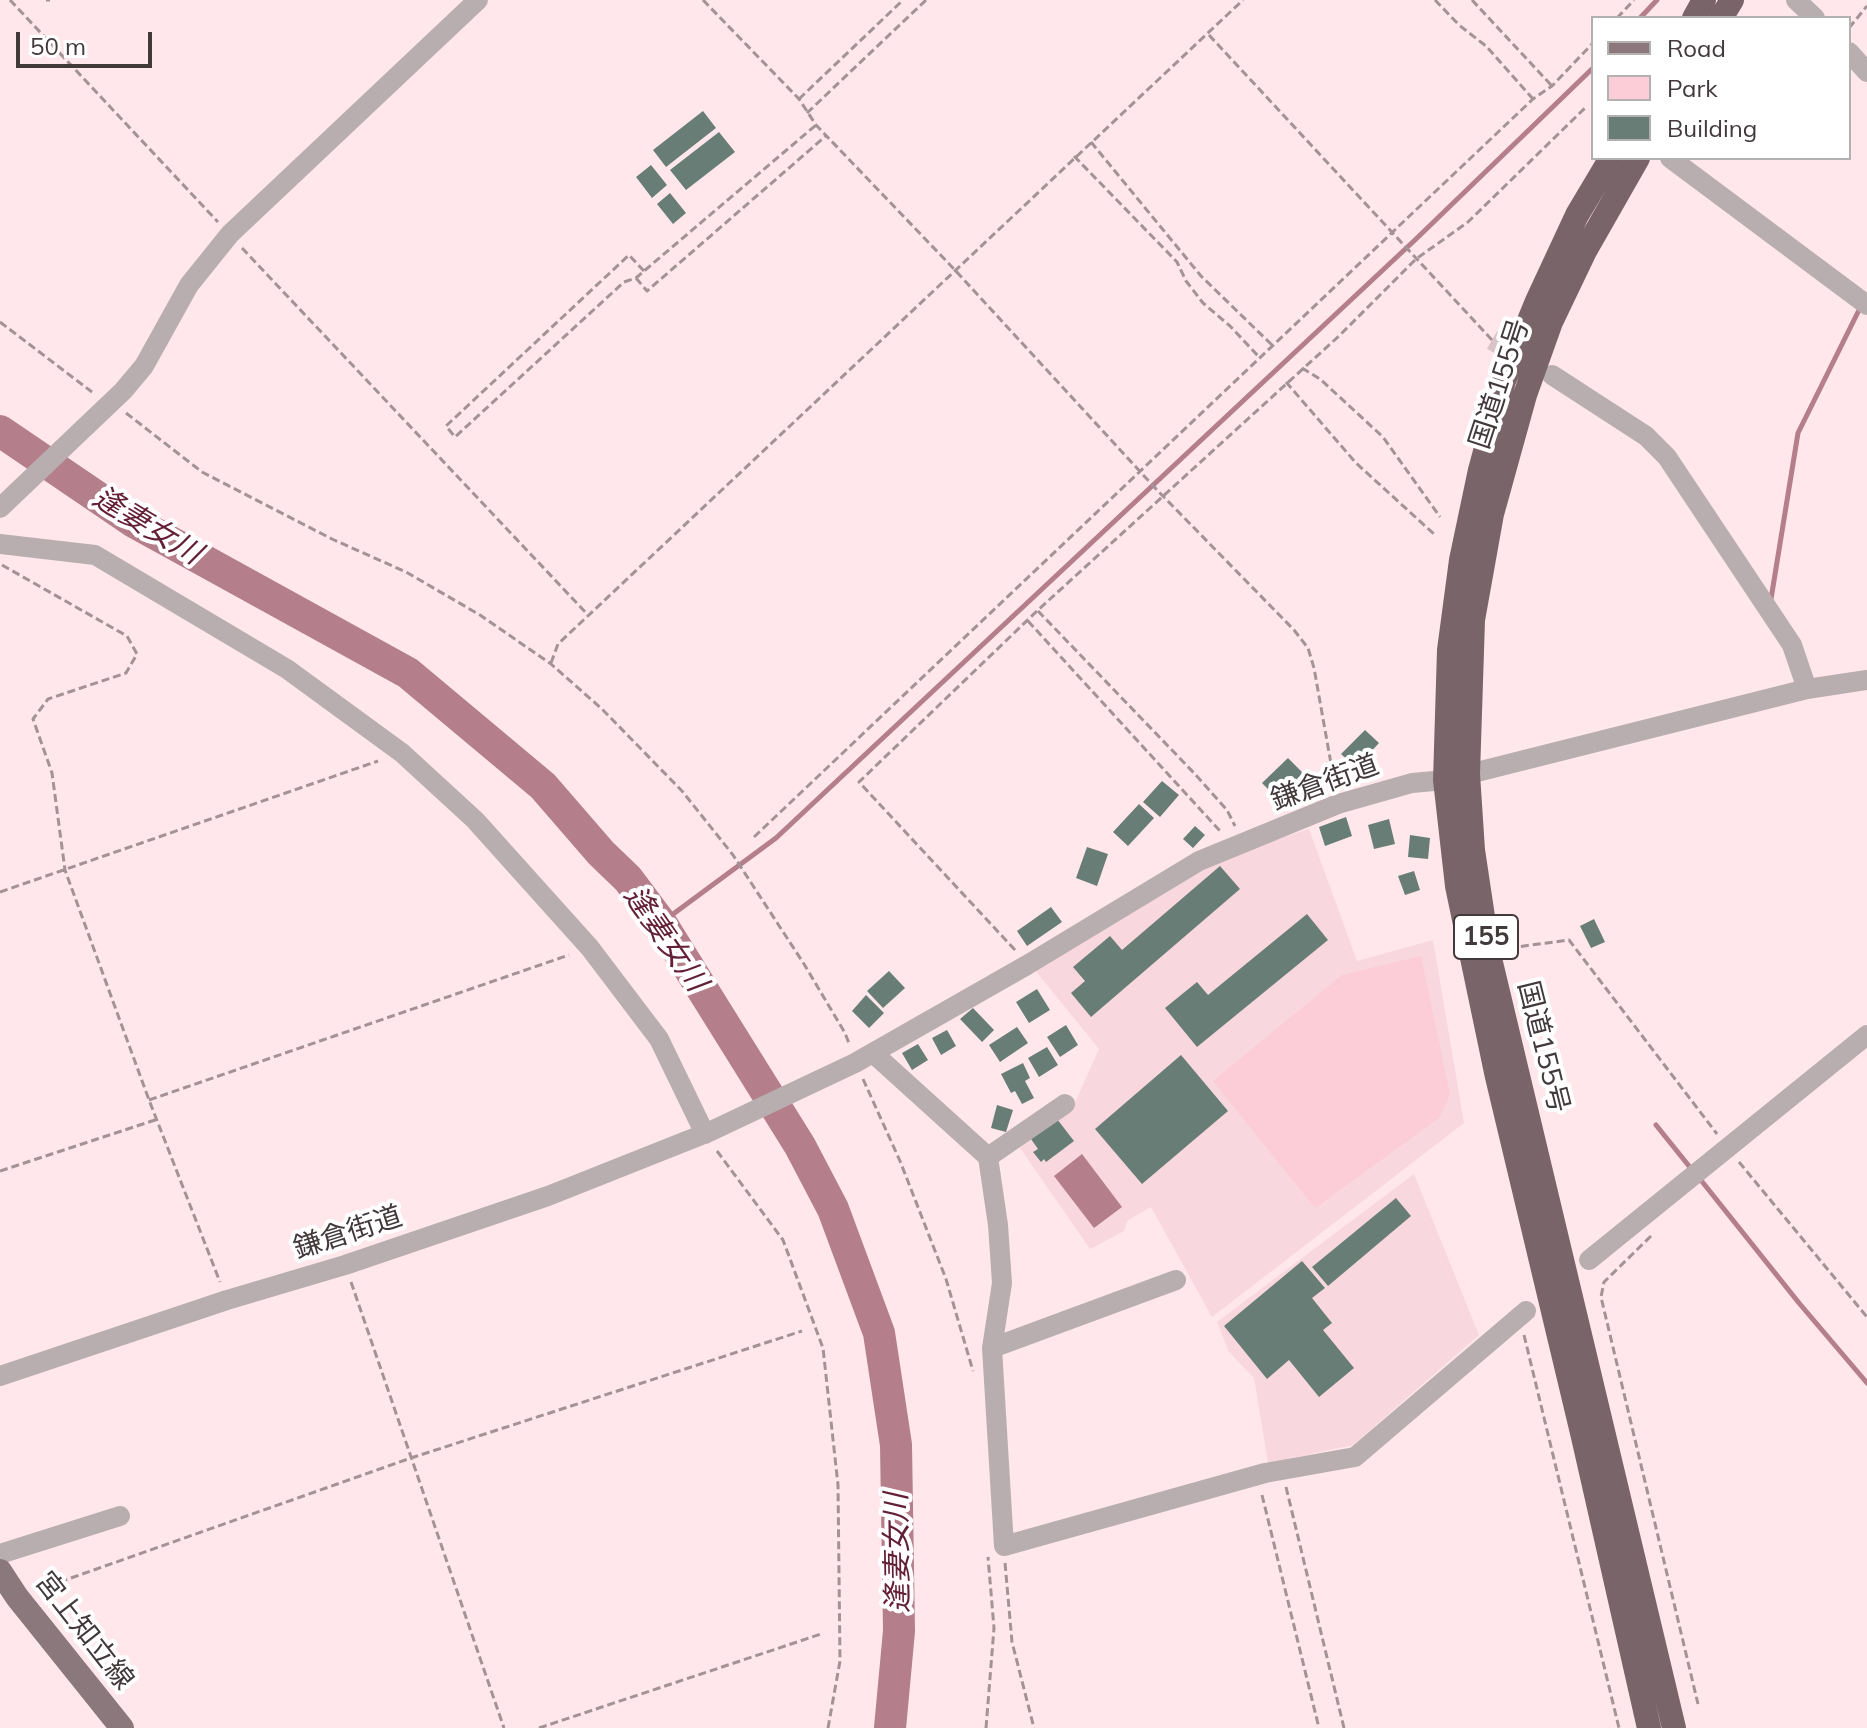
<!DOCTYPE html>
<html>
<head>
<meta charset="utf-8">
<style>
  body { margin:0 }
  #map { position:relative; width:1867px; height:1728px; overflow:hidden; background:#ffe7ec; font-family:Mulish,sans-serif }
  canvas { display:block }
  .legend { position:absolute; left:1591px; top:16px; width:260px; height:144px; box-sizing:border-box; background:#fff; border:2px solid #b3b0b1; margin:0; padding:10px 14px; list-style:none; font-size:24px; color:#42393b }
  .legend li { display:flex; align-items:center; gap:16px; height:40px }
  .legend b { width:40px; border:2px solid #b3b0b1 }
  .scale { position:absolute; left:16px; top:32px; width:136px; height:36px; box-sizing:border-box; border:4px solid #42393b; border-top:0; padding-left:10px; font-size:24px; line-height:28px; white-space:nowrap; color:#42393b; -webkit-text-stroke:6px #fff; paint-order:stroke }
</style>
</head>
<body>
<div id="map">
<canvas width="1867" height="1728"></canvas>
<ul class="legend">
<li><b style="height:10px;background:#8a787c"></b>Road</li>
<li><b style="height:22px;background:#fccdd7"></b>Park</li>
<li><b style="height:22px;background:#687d76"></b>Building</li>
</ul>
<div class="scale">50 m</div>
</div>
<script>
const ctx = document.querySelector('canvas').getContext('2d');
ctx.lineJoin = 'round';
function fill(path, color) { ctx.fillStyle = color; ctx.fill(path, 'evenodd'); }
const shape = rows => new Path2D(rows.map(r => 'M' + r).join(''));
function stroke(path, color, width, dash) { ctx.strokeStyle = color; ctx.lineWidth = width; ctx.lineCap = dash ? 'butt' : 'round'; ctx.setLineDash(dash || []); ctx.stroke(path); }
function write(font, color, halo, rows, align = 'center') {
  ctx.font = font + ' Mulish,"Noto Sans JP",sans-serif'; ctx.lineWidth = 8; ctx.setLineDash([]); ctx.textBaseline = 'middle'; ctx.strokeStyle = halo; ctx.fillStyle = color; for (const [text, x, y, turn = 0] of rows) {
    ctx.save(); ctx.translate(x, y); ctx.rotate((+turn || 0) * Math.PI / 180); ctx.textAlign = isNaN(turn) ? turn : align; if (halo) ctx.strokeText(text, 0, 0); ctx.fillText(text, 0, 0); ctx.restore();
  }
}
fill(shape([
  [1309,829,1357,961,1433,940,1464,1123,1212,1317,1151,1207,1127,1221,1124,1231,1090,1249,1018,1145,1074,1105,1099,1049,1034,969,1217,859],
  [1414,1174,1479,1335,1353,1445,1268,1463,1254,1378,1229,1352,1217,1322]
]), '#f8d7de');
fill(shape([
  [1421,956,1450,1094,1439,1118,1315,1208,1213,1081,1342,975]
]), '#fccdd7');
fill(shape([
  [1082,1154,1122,1207,1094,1228,1054,1176]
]), '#b47e8b');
stroke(shape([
  [1640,18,1657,0],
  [1771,599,1798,433,1861,306],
  [661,923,776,838,1416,239,1593,68],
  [1656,1125,1693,1171],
  [1700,1179,1799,1303,1867,1383]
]), '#b47e8b', 5);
stroke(shape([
  [0,431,134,522,408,673,543,786,601,853,628,879,661,923,800,1146,833,1209,879,1333,896,1445,899,1631,890,1728]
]), '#b47e8b', 32);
fill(shape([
  [703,111,716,128,666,167,653,150],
  [719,132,735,152,686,190,670,170],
  [651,165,667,185,652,198,636,177],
  [670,193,686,213,673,224,657,204],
  [1365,730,1379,743,1356,768,1341,754],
  [1288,758,1303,773,1277,798,1262,783],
  [1162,781,1179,795,1160,817,1143,802],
  [1139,804,1154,818,1128,846,1113,832],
  [1346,817,1352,836,1325,846,1319,827],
  [1389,819,1395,844,1374,849,1368,825],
  [1195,826,1205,835,1193,848,1183,839],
  [1410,835,1430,838,1428,859,1408,857],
  [1087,847,1108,854,1097,886,1076,878],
  [1220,866,1240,889,1091,1017,1071,993,1085,981,1073,967,1110,936,1122,950],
  [1414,871,1420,890,1405,895,1398,876],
  [1051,907,1062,922,1027,946,1017,931],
  [1307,914,1328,940,1197,1047,1165,1008,1197,982,1208,995],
  [1594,919,1605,942,1591,948,1580,926],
  [889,971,905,988,883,1008,867,991],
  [1037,989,1050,1010,1029,1023,1016,1002],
  [866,995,884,1013,869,1028,852,1011],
  [973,1008,994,1030,982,1042,960,1019],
  [1066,1025,1078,1045,1060,1057,1047,1037],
  [1017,1027,1028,1043,1000,1062,989,1045],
  [947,1030,956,1046,941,1055,932,1038],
  [918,1044,928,1060,912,1070,902,1053],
  [1047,1047,1058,1065,1039,1077,1028,1058],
  [1181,1055,1228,1111,1142,1184,1095,1129],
  [1023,1063,1030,1078,1025,1081,1034,1098,1022,1104,1015,1091,1011,1093,1001,1074],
  [997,1105,1013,1110,1006,1132,991,1128],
  [1057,1119,1074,1141,1046,1162,1044,1159,1041,1162,1033,1152,1038,1149,1031,1139],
  [1396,1198,1411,1216,1328,1286,1312,1267],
  [1302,1261,1325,1288,1312,1298,1332,1323,1323,1330,1354,1368,1319,1397,1289,1360,1267,1379,1224,1326]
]), '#687d76');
stroke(shape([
  [1492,340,1528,361]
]), '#d9c4c9', 20, [20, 10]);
stroke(shape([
  [10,0,218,222],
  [46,0,50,0],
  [703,0,799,99,816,125,954,269,1157,490,1294,630,1308,648,1314,668,1335,786],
  [1435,0,1459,25,1486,46,1533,99],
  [1472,0,1552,86],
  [1617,18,1634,0],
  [1849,28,1867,6],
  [1209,35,1492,340],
  [799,99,903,0],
  [807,113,926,0],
  [1091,142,1201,276,1274,347],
  [1074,156,1177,262,1186,281,1203,303,1230,326,1260,358],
  [242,248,588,615],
  [644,271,629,255,446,426,455,437,624,282,636,278,644,271,816,125],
  [636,278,647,291,827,135],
  [0,322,92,392],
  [1302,368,1320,379,1383,437,1440,517],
  [1286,382,1356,463,1434,534],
  [126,413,202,472,332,539,406,572,480,615,551,664,602,709,682,791,733,855,804,964,845,1033,850,1046],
  [2,565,127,636,137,654,126,673,48,699,33,719,52,773,65,870,149,1100,220,1282],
  [1038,611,1194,773,1227,810,1235,826],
  [1028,621,1220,831],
  [551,663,558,644,1243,0],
  [754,837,1533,99,1552,86,1593,43],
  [0,892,378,761],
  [1509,948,1569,940,1717,1134],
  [1015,950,859,782,1038,610,1339,336,1416,259,1468,222,1585,108],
  [863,1079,900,1161,946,1279,973,1371],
  [149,1100,569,955],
  [717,1151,783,1240,823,1348,838,1485,840,1661,828,1728],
  [1739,1162,1867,1317],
  [0,1171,158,1119],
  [1651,1236,1604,1282,1601,1297,1698,1704],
  [351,1282,504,1728],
  [1524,1335,1619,1728],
  [1286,1487,1344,1728],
  [1262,1495,1319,1728],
  [1005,1563,1012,1642,1034,1728],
  [37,1590,411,1458,802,1331],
  [539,1728,821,1634],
  [986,1728,994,1628,988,1557]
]), '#a39296', 3, [8, 4]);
stroke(shape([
  [1796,0,1815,18],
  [1849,52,1867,72],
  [1670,158,1867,305],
  [1552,375,1646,436,1667,457,1792,645,1807,689],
  [0,508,123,391,144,366,189,285,230,234,478,0],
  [0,544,95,555,287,669,402,753,475,820,590,948,659,1039,705,1134],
  [873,1053,988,1157,998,1225,1002,1283,992,1348,1004,1546,1265,1473,1355,1457,1526,1311],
  [988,1157,1065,1104],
  [1589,1260,1867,1035],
  [992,1348,1176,1280],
  [0,1376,227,1300,345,1265,548,1196,709,1132,855,1063,1027,965,1199,861,1338,804,1412,783,1445,780,1807,689,1867,680],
  [0,1554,120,1516]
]), '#b8aeb0', 20);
stroke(shape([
  [0,1571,17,1597,122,1728]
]), '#8a787c', 24);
stroke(shape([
  [1694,18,1704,0],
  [1721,18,1732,0],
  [1611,158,1577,215,1537,301,1504,381,1480,470,1461,560,1449,650,1445,780,1457,886,1497,1077,1583,1437,1649,1728],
  [1638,158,1585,251,1551,322,1525,395,1492,514,1473,620,1468,774,1473,850,1488,950,1674,1728]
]), '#796569', 24);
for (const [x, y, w] of [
  [1486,937,64]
]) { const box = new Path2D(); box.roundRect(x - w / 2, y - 22, w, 44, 6); ctx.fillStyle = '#fff'; ctx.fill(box); stroke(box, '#42393b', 2); }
write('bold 26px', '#42393b', null, [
  ["155",1486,937]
]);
write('28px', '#42393b', '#fff', [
  ["国道155号",1500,384,-72],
  ["鎌倉街道",1325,783,-20],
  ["国道155号",1543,1047,76],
  ["鎌倉街道",348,1233,-18],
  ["宮上知立線",84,1631,52]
]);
write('italic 30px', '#621f35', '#fff', [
  ["逢妻女川",147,526,31],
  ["逢妻女川",665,939,55],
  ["逢妻女川",898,1553,-91]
]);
</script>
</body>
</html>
